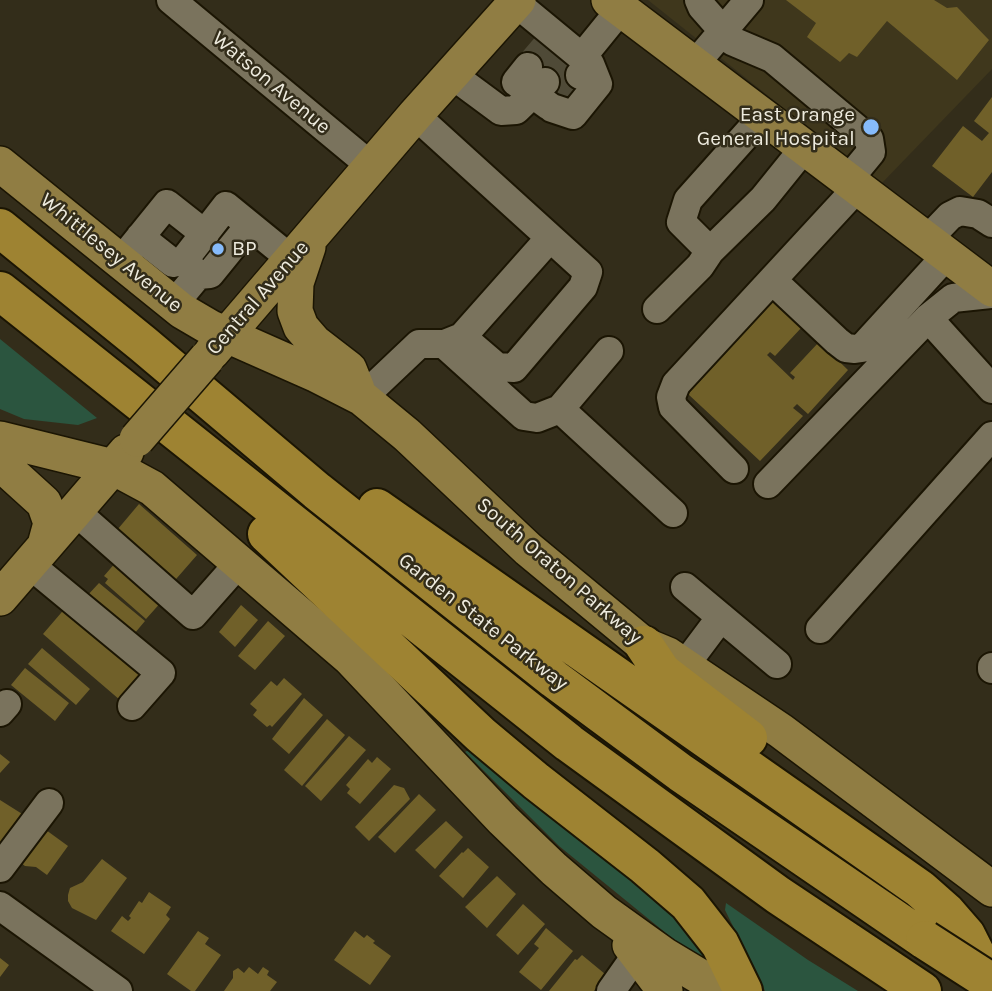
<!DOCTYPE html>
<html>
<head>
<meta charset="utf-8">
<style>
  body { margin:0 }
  canvas { display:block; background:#332d1a }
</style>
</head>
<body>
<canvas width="992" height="991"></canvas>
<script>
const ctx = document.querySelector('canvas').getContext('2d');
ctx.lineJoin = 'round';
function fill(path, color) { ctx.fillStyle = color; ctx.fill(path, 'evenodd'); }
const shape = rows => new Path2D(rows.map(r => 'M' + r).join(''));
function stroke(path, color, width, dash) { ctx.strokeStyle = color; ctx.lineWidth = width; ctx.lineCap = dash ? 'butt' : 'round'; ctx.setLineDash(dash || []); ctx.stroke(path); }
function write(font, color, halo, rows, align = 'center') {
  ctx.font = font + ' Karla,sans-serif'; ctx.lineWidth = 5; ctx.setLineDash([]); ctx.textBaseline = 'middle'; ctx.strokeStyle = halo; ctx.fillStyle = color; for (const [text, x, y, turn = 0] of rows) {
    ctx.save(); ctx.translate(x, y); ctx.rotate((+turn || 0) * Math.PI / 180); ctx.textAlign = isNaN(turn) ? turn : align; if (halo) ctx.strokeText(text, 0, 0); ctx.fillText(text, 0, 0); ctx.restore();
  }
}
fill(shape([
  [648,0,992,0,992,69,880,185]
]), '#3f371c');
fill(shape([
  [0,339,97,418,78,425,24,419,0,409],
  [474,747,670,902,721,970,683,947,559,846,465,752],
  [726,903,808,960,858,991,765,991,725,910]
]), '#2b553f');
fill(shape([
  [786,0,934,0,947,8,957,7,989,40,957,80,887,21,857,57,849,53,840,62,807,37,816,23],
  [992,97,992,172,973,197,932,166,963,126,982,141,989,133,974,121],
  [774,301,802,327,775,356,770,352,767,355,793,380,795,377,790,373,819,342,848,370,808,414,797,404,793,408,803,416,760,461,688,394],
  [139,504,197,555,170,586,112,536],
  [116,562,163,600,146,619,105,583,108,579,104,576],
  [99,583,145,621,129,640,86,597],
  [241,605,258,620,235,647,219,632],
  [67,606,144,672,120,700,43,634],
  [268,621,285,636,255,670,238,656],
  [42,648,90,689,76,705,28,664],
  [25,668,69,703,55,721,11,685],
  [284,678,302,694,272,727,270,725,267,727,253,715,257,710,250,704,271,681,277,686],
  [304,698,323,715,289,754,272,739],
  [327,719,345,735,302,786,284,770],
  [349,736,366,750,321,801,305,786],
  [0,754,10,762,0,773],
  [377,757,391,769,360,804,347,793,350,789,346,785,368,759,372,763],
  [394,785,404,788,410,799,369,841,355,827],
  [419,794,436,810,395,853,378,837],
  [0,800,27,817,0,855],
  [446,821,463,837,435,869,415,850],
  [46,830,68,846,47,875,36,867,25,866,21,863,21,857],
  [468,848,489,867,463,898,439,876,462,852,463,853],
  [102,859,127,878,96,920,72,908,68,901,68,895,70,888,83,882],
  [497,876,516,894,487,928,465,907],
  [149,892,171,907,166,915,170,919,144,954,111,931,122,916,128,921,131,918,129,916,139,901,142,903],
  [523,904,545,924,518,955,496,935],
  [546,928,573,951,541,990,519,972,539,948,534,944],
  [198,931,209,938,205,944,221,955,195,991,191,991,167,974],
  [355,931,364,938,367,935,375,941,373,943,391,956,370,985,334,960],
  [582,955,605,974,594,991,549,991,575,959,577,960],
  [0,958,9,965,0,977],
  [249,967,258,974,263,967,269,971,267,975,277,982,270,991,224,991,233,978,233,971,238,968,244,973]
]), '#706029');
stroke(shape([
  [528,67,546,46],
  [545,82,563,61],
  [562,97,580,75]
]), '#4f4a37', 28, [28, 14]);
const minor = shape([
  [171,0,371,166],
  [699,0,702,7,732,41,772,58,869,139,871,152,848,180],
  [516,3,590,64,580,75],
  [582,57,621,9],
  [695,64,749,0],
  [528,67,516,82,549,106],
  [451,74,501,111,516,110,545,82],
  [552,108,573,115,598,84,590,64],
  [415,115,588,272,583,287,514,368,497,367,462,337],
  [140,237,173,263,184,260],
  [927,240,950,216,960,211,978,214,992,223],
  [710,251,681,222,688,200,763,116],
  [120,262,167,204,205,234],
  [198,275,210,274,249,226],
  [772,280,837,341,846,348,855,349,862,348,947,255],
  [173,305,198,275,184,260,226,206,291,259],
  [657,309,700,266,710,251,763,199,805,147],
  [928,318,992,389],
  [447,343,462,337,549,239],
  [362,398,419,344,444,344,524,416,537,418,560,409,609,351],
  [560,409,673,513],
  [734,469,673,407,671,397,676,384,858,187],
  [768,484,928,318,953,298,992,294],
  [75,511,193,615,239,563],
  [29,564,161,673,132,706],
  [685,587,777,664],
  [820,629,992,436],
  [685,665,721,617],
  [992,667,992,669],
  [0,712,7,704],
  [0,868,49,803],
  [0,906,118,991],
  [611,991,637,954]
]);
const major = shape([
  [609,0,992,289],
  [0,164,182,311,211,328,315,374,362,398,407,435,528,549,644,645,668,655,781,731,992,889],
  [308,247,296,283,295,311,301,327,314,342,349,369,357,389],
  [212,352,415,115,518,0],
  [0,439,113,467,152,488,350,658,503,820,554,869,604,912,664,955,724,991],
  [0,463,44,503,51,523,45,545],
  [0,598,126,452],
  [630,945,665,991]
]);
const highway = shape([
  [0,228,143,344,317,491,554,679,681,773,925,940],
  [0,291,569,743,778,895,922,991],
  [377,508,920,889,946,912,966,935,992,986],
  [267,534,481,735,536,781,645,866,688,903,720,944,743,991],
  [644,645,662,672,748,738]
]);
stroke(minor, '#1b1503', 32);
stroke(major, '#1b1503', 38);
stroke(highway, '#1b1503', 42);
stroke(minor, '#7a735d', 28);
stroke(major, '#907d43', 35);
stroke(highway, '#9e8332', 38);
const majorBridge = shape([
  [137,439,207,358]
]);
const highwayBridge = shape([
  [925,940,992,983]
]);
stroke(majorBridge, '#1b1503', 38, []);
stroke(highwayBridge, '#1b1503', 42, []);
stroke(majorBridge, '#907d43', 35);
stroke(highwayBridge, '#9e8332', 38);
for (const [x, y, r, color] of [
  [871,127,9,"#86bbfb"],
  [218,249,7,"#86bbfb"]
]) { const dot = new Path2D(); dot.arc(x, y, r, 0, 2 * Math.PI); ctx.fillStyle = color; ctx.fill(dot); stroke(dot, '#332d1a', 2.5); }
write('21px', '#eeebde', '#332d1a', [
  ["Watson Avenue",271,83,40],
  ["Whittlesey Avenue",111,253,39],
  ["Central Avenue",258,298,-49],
  ["South Oraton Parkway",559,571,41],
  ["Garden State Parkway",483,622,38]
]);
write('21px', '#eeebde', '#332d1a', [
  ["East Orange",855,115],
  ["General Hospital",855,139],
  ["BP",232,249,"left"]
], 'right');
</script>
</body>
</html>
